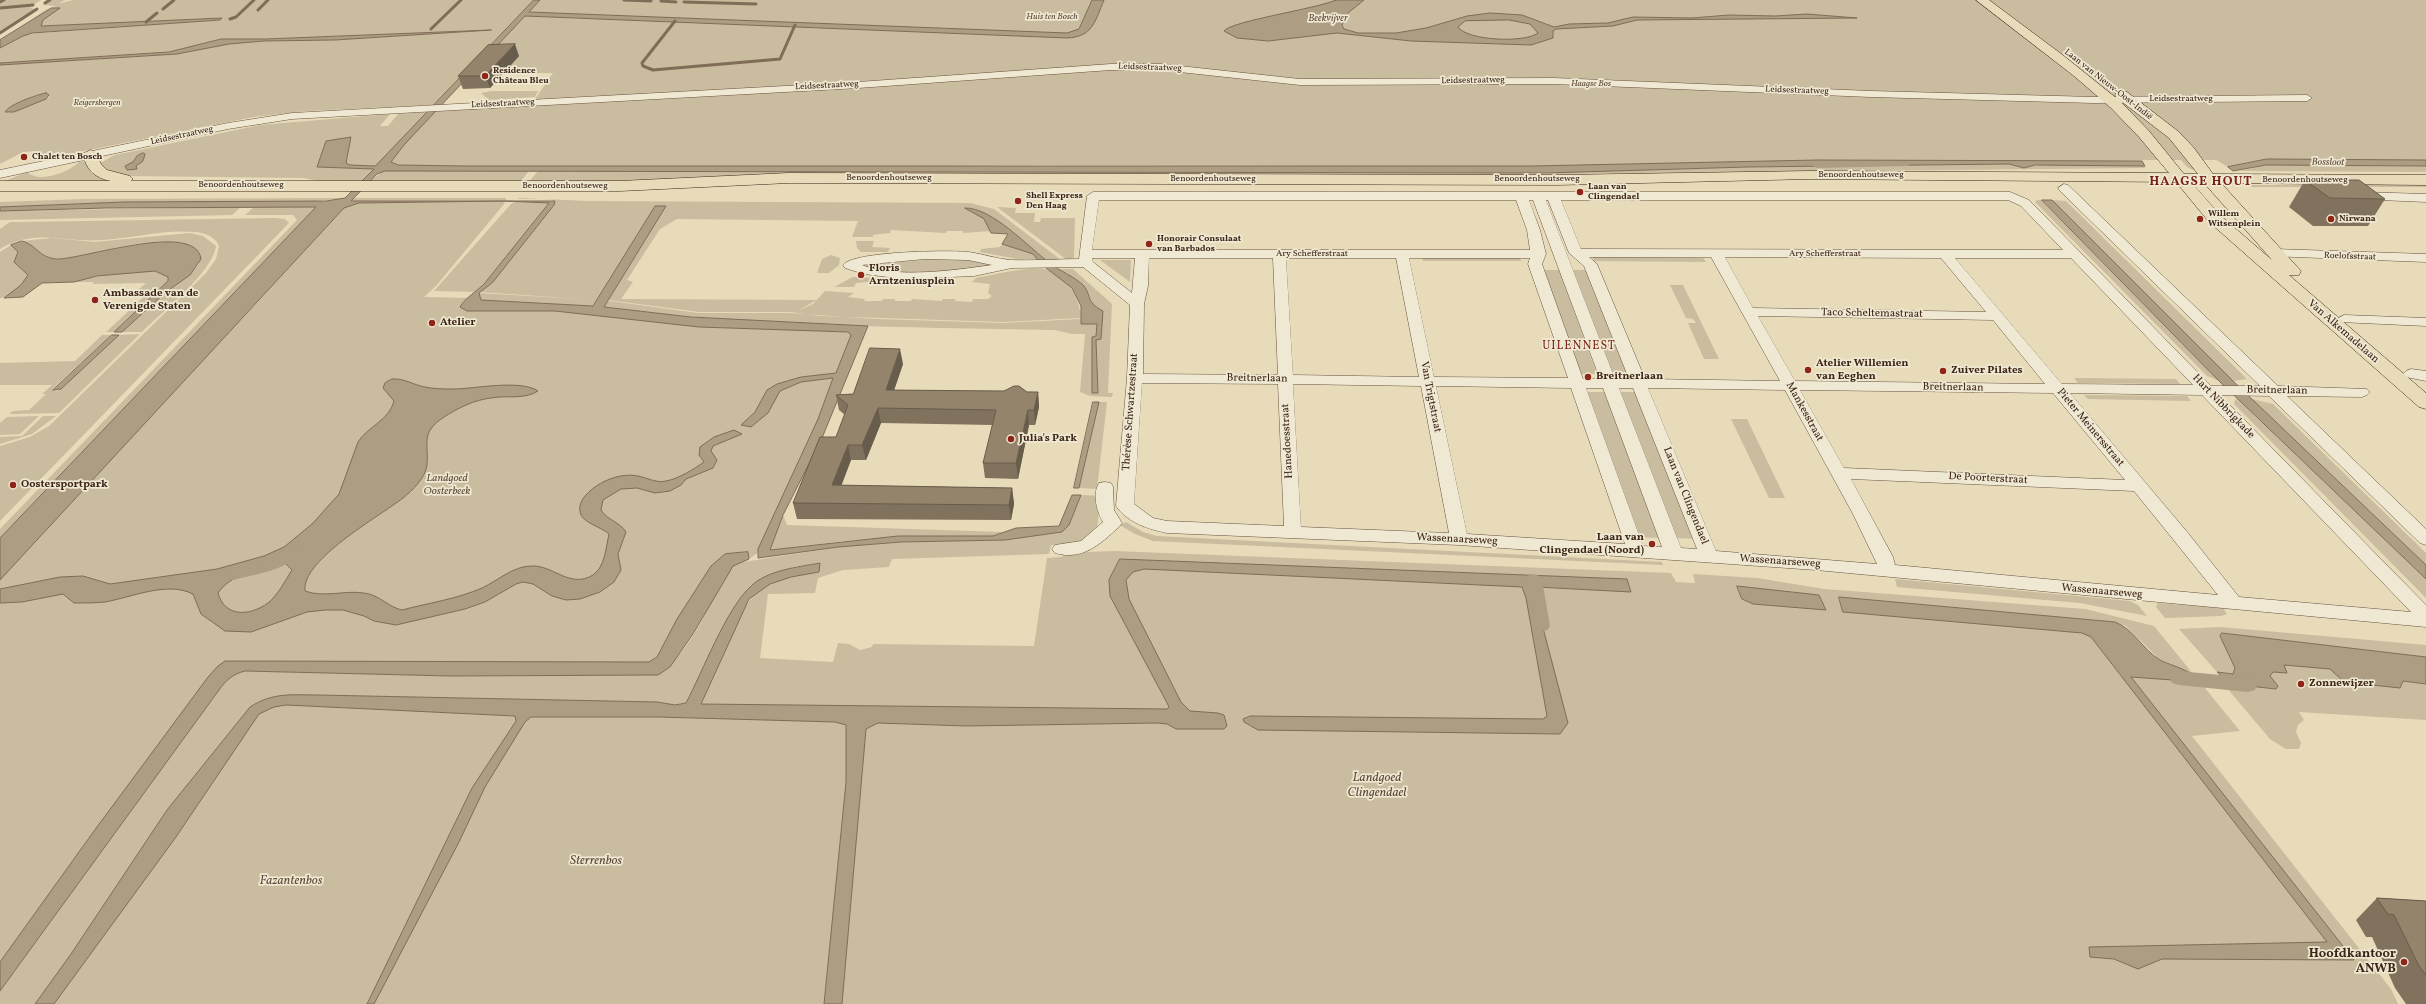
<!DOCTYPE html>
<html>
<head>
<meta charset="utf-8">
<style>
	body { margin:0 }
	canvas { display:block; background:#e7dbb9 }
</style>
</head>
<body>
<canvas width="2426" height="1004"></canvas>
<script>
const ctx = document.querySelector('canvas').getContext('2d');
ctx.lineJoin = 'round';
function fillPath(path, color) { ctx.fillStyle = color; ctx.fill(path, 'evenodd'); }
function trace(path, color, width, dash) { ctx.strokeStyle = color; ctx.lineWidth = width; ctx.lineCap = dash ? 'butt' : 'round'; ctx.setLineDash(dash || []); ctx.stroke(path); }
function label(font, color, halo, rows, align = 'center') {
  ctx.font = font + ' Vollkorn,serif'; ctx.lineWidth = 3.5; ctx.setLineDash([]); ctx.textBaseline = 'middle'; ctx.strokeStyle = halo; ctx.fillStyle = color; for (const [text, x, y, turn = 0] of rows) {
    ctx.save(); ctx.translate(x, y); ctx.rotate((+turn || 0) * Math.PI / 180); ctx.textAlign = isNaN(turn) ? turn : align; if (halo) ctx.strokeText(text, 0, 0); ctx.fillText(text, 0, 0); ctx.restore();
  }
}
fillPath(new Path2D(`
	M5,0H41L35,4L0,8V3Z
	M47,0H49L45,3L51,0H65L58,4L73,0H2426V160L2256,161L2228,167L2216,160H2193L2195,171L2187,167L2181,160H2156L1592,167L1042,165L445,171H529L520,182H369L382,172L375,171L436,111L531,105L553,73H503L518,56H488L525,16L591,19L522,13L433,105L307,111L253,117L34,161L31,158L37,151L23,152L0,164V65L177,54L229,44L264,41L335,40L491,30L265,39H221L169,52L0,63V48L26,34L220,20L221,18L40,26L43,20L59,8H52L0,40L47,9L56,6L43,5ZM46,93L49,95V98L8,113L5,110L35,95Z
	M29,6L35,10L0,32V9Z
	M491,91H538L535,97L489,100L481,93Z
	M426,112L375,166L350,165L346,163L351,138L322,155L317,167L374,169L362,182H321L304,178L128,176L109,172L100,163L115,155L260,125L390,114L380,126H388L398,114Z
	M80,161L86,162L92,171L128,182L0,183L27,172C39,184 70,172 80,161Z
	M2009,164C2023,167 2037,165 2052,165C2083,165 2114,165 2145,166V168L1559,174L1534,173L1747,167Z
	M2266,165L2426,166V172L2240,171Z
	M538,171L1523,173L1524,175L872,173L668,181L529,182Z
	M2249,185H2426V187H2252Z
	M346,198L306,202H124L0,207V202L84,199Z
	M352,198H506V200L358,201H351Z
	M519,198L588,201L970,203L994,209L1061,260L1050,263L991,216L973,208L984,219L991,231L963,233V231H947L946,233L891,230L890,233L872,235L874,237H852L858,221L677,219L660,229L627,280L633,282L621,299L817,300L797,311L813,304L825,291L854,293L848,297L865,299L864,301H881L883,299H895V301H911L912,299L942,301L943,299H955V301L972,302L973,299H988L992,296L988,293L990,284L972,282L976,278C994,275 1032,265 1049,270C1068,275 1080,300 1081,318L1003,322L821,316L790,312H699L608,300L665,206H655L597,300L479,292L493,282L554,205L553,199H518Z
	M2037,200H2042L2219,381L2207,376L2035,202Z
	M2052,200L2066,201L2247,379L2233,381Z
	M503,201L505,202L504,204L436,286L424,297L472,298L468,305L535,306L645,316L859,330L761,551L744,562L838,547L901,542L1005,540L1062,532L1069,525L1081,495L1101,496L1096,536L1076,544L1051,545L1049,554L892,559L889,567L843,570L818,578L815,593L768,594L760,658L833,662L838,643L849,644L860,650L872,647L873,644L1034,646L1047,558L1062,557L1064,553L1114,551L1671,573L1676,582L1695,583L1693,574L1757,578L1824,589L2085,609L2154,626L2194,675L2159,659L2126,626L2115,622L1839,597L1843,611L2082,633L2091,637L2120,675L2200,682L2240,731L2192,736L2391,989L2398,1004H0V991L219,690C226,680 233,674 245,671L450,676L658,675C679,660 699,630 709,606L661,668L245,666L220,678L0,968V570L221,327L243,318L344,208L359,203ZM820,563L819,572C798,576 775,578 758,591C741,604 712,680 702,703H686L736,604L751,585L793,567ZM1737,586L1819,595L1826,609L1753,604L1742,599ZM318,695L657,702H659L299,696ZM243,716L80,942L79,943L167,810Z
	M515,202L549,203L477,292L434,291L511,204Z
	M317,206L0,538V529L297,220L293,215H245L254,207Z
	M241,207L232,215L0,220V211Z
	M997,207L1016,208L1015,213H1035L1034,222H1040L1041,218H1075L1074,258L1067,260Z
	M275,218L285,219L289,223L0,521V446L30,437L49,426L206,273L216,259L219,246C216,237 205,233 196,232C165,229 133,238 102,240C65,243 35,228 0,249V229L10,222H20Z
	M190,233L203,236L216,246C213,272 161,313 142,332H122L166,292L190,275L199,264L178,243C156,241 132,244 111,249C93,254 72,261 53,258C39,256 35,245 22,241L52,238L94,242Z
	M856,241H874L872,247L890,248L888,252H861L857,248Z
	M1002,244L1033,254L1040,260L1017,259L980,252L981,249L1000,247Z
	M11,245L18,252L14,262L28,275C24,283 10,298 0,298V252Z
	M831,255L840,258L839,265L829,273H817L822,259Z
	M1422,256H1519L1521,261H1423Z
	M1592,257L1703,258L1706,262L1594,261Z
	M893,258H965L997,264C968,276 891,275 861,266L864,263Z
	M1100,260H1131L1130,282Z
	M1059,269H1073L1112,304L1108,393H1113L1112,397L1090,396L1080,392L1085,334H1072L1055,330C905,327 753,327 604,307L607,301H610L698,313H789L877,319L1003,323L1081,319V324H1097L1096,336L1092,337L1098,393L1096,339H1101L1093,306L1082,284Z
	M1542,270H1559L1597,374H1578Z
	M1571,270H1589L1631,372H1612Z
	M144,271H155L168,277V281L114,332H106L149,292L137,291L146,283L92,284L94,282H74L92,277Z
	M853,277L878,278L877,281L856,283L854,287H834Z
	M1670,285H1683L1719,359H1704L1688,323H1696L1693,319L1686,318Z
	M479,293L597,300L594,306L481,300Z
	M140,334L59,413L9,414L13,411L29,410L46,394H42L52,385H0V363L75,361L102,335H112L52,389L57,391L119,335Z
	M2074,378L2176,379L2180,384L2078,383Z
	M1585,392H1605L1659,538L1637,537Z
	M1620,392H1640L1700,539L1676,538Z
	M2084,395L2187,396L2191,401L2088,399Z
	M2237,399L2426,579V598L2234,404L2235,400Z
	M2252,399L2273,404L2426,553V565Z
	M1099,402H1107L1097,489L1079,488Z
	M39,416L20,434L0,435V423L7,417Z
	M43,416H56L32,434L0,444V437L22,436Z
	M1731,419H1747L1785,498H1769Z
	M783,515L787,525L1003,532L993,536L846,541L769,550Z
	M1126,522L1143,532L1157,536L1662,562L1663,565L1153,541L1135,534L1120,525Z
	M1895,579L2130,601L2138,605L2147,616L2080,603L1897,587Z
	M2158,603L2223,608L2227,614L2221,616L2165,618L2156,607Z
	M2220,627L2426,645V657L2222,633L2220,636L2235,668L2233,674L2217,672L2179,629Z
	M2284,665L2330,669L2345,682L2403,681L2426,684V720L2299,712L2304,720L2298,725L2296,732L2301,743L2299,749H2286L2270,739L2226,687L2230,684L2276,689L2278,686L2270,676L2273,672L2287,673Z`), '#cabc9e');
const water = new Path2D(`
	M534,0H540L529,12L1067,33L1079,29L1092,0H1104C1095,21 1093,37 1067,38L525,16L404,145L391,162L398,165L466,166H1531L1817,160L2142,161L2145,166L2035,165L2024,168L2009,164L1747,167L1546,173L385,171L377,174L351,201H555L554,205L493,282L479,293L481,300L593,306L655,206H666L604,307L691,317L868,326L822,438L783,515L770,550L898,536H993L1016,528L1059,526L1072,495H1081L1069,525L1062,532L1005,540L901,542L838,547L758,558V549L818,419L833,378L801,382L780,391L768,413L751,427L741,425L755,412L767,390L777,384L801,377L836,373L851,335L848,332L699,327L555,311H467L460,307C466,297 476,292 484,284L549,203L503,201L359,203L344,208L0,580V538L316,207L106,208L0,211V207L124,202L326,201L345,198L374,169L317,167L326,141L351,137L346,163L350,165L375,166Z
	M1336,0H1364L1348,13L1342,25L1344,29L1358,33H1396L1426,28L1467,16L1490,13L1522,15L1554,27L1569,24L1608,23L1633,17L1692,18L1729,15L1775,16L1807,14L1857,18L1637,20L1613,26L1556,29L1553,31V38L1531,45L1411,41L1337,33L1268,41L1237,38L1224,31C1231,21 1316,9 1336,0ZM1509,20L1530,24L1538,33C1525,43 1468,41 1458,27L1465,21Z
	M52,8H60L43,20L41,26L222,18L220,20L32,33L23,36L0,48V40Z
	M491,30L335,40L264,41L229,44L177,54L0,65V63L169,52L221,39H265Z
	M46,93L49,95L46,99L14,112H5C8,105 38,94 46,93Z
	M143,153L145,154L143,161L136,166L137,169L127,170L125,166L133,162L137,156Z
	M2267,159L2426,160V166L2266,165L2233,171L2228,167Z
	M2042,200H2052L2233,381L2426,565V579L2219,381Z
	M965,208C992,207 1029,248 1051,264C1060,271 1073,276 1082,284C1093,295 1084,301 1103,311L1101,339L1096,340L1098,393H1092V337L1096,336L1097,324H1081V306L1072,288L1041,264L1033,254L1002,244L1008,234L991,233L984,219Z
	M22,241C37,245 38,257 56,259C81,260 196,220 201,259L190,275L166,292L122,332H114L168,281V277L155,271L97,276L74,282L42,283L23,297L4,298L21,285L28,275L14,262L18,252L11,245Z
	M112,335H119L61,389L53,390Z
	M392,379C405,378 413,385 425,387C434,389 444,389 453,389C474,389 520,379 538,391C524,400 507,395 491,398C474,400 458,408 444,417C420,433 429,442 427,465C426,477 412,491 403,498C380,516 301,560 305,591C324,598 345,590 364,593C380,595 388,607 402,610C428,603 457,599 482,588C499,580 513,566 532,566C553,565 570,589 593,575C605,567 606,547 609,534C601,527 586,524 581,515C578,507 581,500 586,495C598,481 623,471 642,477C650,479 657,483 666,481C678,479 694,469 704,462L699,455L700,447L714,437L734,430L742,434L713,446L711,451L717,460L713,468L686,479L681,485L670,491L655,493L637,488L621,489L603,500L601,510C607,520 620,522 626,532L618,554L621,570L614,582L600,592L580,599L566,600L552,596L533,584L523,582L516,584L485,602L465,609L396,625L374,621L364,616L343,610H325L307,612L251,632L225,631L201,614L193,594C167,581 133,597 105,602C95,603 84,603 74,603L63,594L22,602L0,603V589L60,577L83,576L110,584L217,569L264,556L284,547L300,534L313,523L339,494L358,442C368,426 389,421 394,401L383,388L385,383ZM283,561L292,570C285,581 278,595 268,603C250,616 225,618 218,593C228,577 264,562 283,561Z
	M1093,402H1099L1079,488H1074Z
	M748,552L749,559L733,566L693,634L670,667L658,675L450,676L245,671C233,674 226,680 219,690L0,991V962L94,831L208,677L218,666L225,661L649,662L657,657L677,619L711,566L725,554Z
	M1120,559L1627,579L1631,592L1536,587L1533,590L1568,723L1560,734L1258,730L1244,722L1243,719L1250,716L1543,719L1547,716L1526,598L1522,587L1144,569L1133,572L1126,580L1129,599L1181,702L1190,711L1218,713L1224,715L1227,726L1224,729H1176L1167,724L1157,723L966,726L878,723L866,729L842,1004H824L846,782V725L835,722L659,717H531L525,722L485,787L459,842L374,1004H367L472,788L516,721L515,716L286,705L274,707L259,714L176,837L54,1004H35L71,954L167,810L250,707C273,692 292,695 318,695L657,702L675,705L686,703C703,671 726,609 751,586C768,570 798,567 820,563L819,572L791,577L770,584L749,599L701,704L1167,709L1169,707L1166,701L1110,596L1109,580Z
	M1737,586L1819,595L1826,610L1753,604L1742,599Z
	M1839,597L2115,622C2134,629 2142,649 2160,660C2174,667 2190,669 2200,682L2131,677L2354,960L2162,959L2138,969L2114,959L2090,957L2089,947L2327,942L2091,637L2082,633L1843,612Z
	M2222,633L2426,657V684L2403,681L2400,688L2344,682L2330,669L2284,665L2287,673L2273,672L2270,676L2278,686L2276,689L2230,684L2217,672L2233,674L2235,668L2220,636Z`);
fillPath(water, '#ad9d82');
trace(water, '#806d58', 1);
trace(new Path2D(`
	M624,0L651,1
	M661,1L676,2
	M0,2L4,0
	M684,2L756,4
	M45,3L50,0
	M0,8L33,5
	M163,9L174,0
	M258,10L268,0
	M230,19L236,17L254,0
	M675,21L642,63L643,66L653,70L780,59L795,25
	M146,22L157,13
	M431,29L461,0
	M0,33L37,9`), '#806d58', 3);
fillPath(new Path2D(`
	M1904,161L1910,164L1908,166L1817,168L1811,165L1817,162Z
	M296,543L302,545L304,549C291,570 255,574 233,580L227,578L224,574L227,570L269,559Z
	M1533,574L1539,576L1542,580L1550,626L1547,630L1541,632L1535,630L1532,626L1524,580L1527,576Z
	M2179,671L2241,677L2248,675L2255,677L2257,685L2255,690L2248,692L2179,685L2172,683L2170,678L2172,673Z`), '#ad9d82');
const minor = new Path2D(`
	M1111,64H1161L1300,79L1554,78L1871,91L2094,97L2307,95L2312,98L2307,101L2094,103L1871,97L1554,84L1300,85L1161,70H1111L858,88L292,119L228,129L0,178V170L228,123L292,113L858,82Z
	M2064,184L2068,185L2278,386L2367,389L2370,392L2367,395L2362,397L2287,396L2426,529V545L2420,543L2269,396L2220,395L2426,605V627L1816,570L1459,545L1167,533C1148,529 1128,523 1116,506L1127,378L1130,305L1083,267L1012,268L974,276L904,279L864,274L845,268L843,265C853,251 950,250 969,252C983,254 997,259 1011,260C1034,261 1057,259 1079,259L1087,196L1093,192H2010L2029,200L2211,386H2260L2060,191L2058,188ZM1099,200H1516L1527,230L1530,250H1092ZM1529,200H1533L1600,379H1583L1542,264L1546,254L1540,230ZM1546,200H1548L1569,253L1584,266L1629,379H1615ZM1561,200H2008L2021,206L2063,250L1581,249ZM1589,257H1711L1780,381L1645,379L1597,264ZM1725,257L1941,258L1986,312L1753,308ZM1092,258H1135L1132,293L1093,262ZM1149,258H1273L1278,375L1143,374L1144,304L1148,286ZM1286,258H1396L1419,377L1293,375ZM1409,258H1530L1528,264L1568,378L1434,377ZM1955,258H2071L2193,385L2062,384ZM925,259L968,260L992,265C955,270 897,279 862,265ZM1758,316L1993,320L2045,384L1795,381ZM1142,383L1278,384L1284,526L1167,521L1153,518L1134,504ZM1293,384L1421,386L1449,533L1301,527ZM1436,386L1571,388L1625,544L1467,534ZM1586,388H1603L1662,547L1643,546ZM1619,388H1633L1697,549L1681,548ZM1648,388L1785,390L1853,514L1877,564L1716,551ZM1800,390L2053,393L2125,480L1844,468ZM2070,393L2202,395L2411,612L2239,597L2188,533ZM1851,479L2134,491L2218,595L1895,565L1893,557Z
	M2360,192L2426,194V202L2356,199L2354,196Z
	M2274,249L2426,254V262L2269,256L2267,253L2269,250Z
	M2344,315L2426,318V326L2339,322L2337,319Z
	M2411,369L2426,371V381L2406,377L2403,374L2406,371Z
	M1105,482L1111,483L1113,487L1114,510L1122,523L1119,527C1100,544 1083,561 1055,553L1052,549L1055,545L1081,541L1103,522C1097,512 1092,494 1099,483Z`);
const major = new Path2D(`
	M1976,0H1989L2064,56L2121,102L2149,131L2184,174H2198L2169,138L2117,98L2115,95L2117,92H2127L2179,132L2194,148L2213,174L2426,175V185L2221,183L2301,271L2299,275H2289L2426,393V409L2419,407L2209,222L2176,182L1810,179L1557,185L789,183L620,191H0V181H111C95,178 86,170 83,154L90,150L95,151L101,164L107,170L130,176L133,179L131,181H620L789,173L1557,175L1810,171L2169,173L2139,137L2111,108L2074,76ZM2192,183H2204L2272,260L2221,216Z`);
trace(minor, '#685240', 1);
trace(major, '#3d2518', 1);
fillPath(minor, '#efe8d2');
fillPath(major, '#e7dbb9');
fillPath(new Path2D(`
	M519,56L490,88L463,89L458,76Z
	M2305,180L2385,199L2368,226H2313L2289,207Z
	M903,364L894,390L1038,392L1039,407L1035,425H1029L1018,479L985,478L983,463L993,425L881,423L866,460H851L841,485L1012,488L1014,504L1011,520L797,519L793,503L836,437L845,415L839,410L836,395L853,394Z
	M2377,898L2426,901V1004H2406L2395,988L2372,937H2366L2356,920Z`), '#80725d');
fillPath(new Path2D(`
	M515,44L519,56L490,88L485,76Z
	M900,349L903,364L889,405L886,390Z
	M1038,392L1039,407L1035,425L1034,410Z
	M878,408L881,423L866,460L862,445Z
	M1028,410L1029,425L1018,479L1016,463Z
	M848,445L851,460L836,500L832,485Z
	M1012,488L1014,504L1011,520L1009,505Z`), '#685c4c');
const building = new Path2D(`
	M515,44L485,76H458L488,45Z
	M2305,180H2359L2385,199L2330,198Z
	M870,348L900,349L886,390L1004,391L1014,386H1019L1027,392H1038L1034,410H1028L1016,463H983L996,410L878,408L862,445H848L832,485L1012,488L1009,505L793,503L820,437H836L848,405L836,395L853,394Z
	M2377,898L2426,901V975L2419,966L2394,915L2388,914Z`);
fillPath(building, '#95846c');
trace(building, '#685c4c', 1);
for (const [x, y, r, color] of [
	[485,76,4,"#8f2418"],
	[24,157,4,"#8f2418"],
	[1580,192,4,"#8f2418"],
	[1018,201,4,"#8f2418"],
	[2200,219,4,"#8f2418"],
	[2331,219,4,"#8f2418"],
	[1149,244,4,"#8f2418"],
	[861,275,4,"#8f2418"],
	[95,300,4,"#8f2418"],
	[432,323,4,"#8f2418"],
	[1808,370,4,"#8f2418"],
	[1943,371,4,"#8f2418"],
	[1588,377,4,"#8f2418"],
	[1011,439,4,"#8f2418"],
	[13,485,4,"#8f2418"],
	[1652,544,4,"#8f2418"],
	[2301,684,4,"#8f2418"],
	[2404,962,4,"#8f2418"]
]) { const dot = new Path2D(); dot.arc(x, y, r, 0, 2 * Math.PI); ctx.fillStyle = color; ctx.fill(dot); trace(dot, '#efe8d2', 1.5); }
label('italic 9px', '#604b3a', '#efe8d2', [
	["Huis ten Bosch",1052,17],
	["Haagse Bos",1591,84],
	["Reigersbergen",97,103]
]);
label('9px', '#3d2518', '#efe8d2', [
	["Leidsestraatweg",1150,68,2],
	["Leidsestraatweg",1473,81,-1],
	["Laan van Nieuw-Oost-Indië",2108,85,38],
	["Leidsestraatweg",827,86,-3],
	["Leidsestraatweg",1797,91,2],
	["Leidsestraatweg",2181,99],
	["Leidsestraatweg",503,104,-3],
	["Leidsestraatweg",182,136,-12],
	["Benoordenhoutseweg",1861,175],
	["Benoordenhoutseweg",889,178],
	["Benoordenhoutseweg",1213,179],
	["Benoordenhoutseweg",1537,179],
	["Benoordenhoutseweg",2305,180],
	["Benoordenhoutseweg",241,185],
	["Benoordenhoutseweg",565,186],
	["Ary Schefferstraat",1312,254],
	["Ary Schefferstraat",1825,254],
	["Roelofsstraat",2350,257,2]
]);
label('bold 9px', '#3d2518', '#efe8d2', [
	["Residence",493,71],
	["Château Bleu",493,81],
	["Chalet ten Bosch",32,157],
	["Laan van",1588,187],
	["Clingendael",1588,197],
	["Shell Express",1026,196],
	["Den Haag",1026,206],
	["Willem",2208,214],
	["Witsenplein",2208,224],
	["Nirwana",2339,219],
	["Honorair Consulaat",1157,239],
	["van Barbados",1157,249]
], 'left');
label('italic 10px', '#5f4938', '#efe8d2', [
	["Beekvijver",1328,19],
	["Bossloot",2328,163,1]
]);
label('bold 11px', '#3d2518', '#efe8d2', [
	["Floris",869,269],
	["Arntzeniusplein",869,282],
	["Ambassade van de",103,294],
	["Verenigde Staten",103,307],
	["Atelier",440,323],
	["Atelier Willemien",1816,364],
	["van Eeghen",1816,377],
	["Zuiver Pilates",1951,371],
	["Breitnerlaan",1596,377],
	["Julia's Park",1019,439],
	["Oostersportpark",21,485],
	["Laan van",1644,538,"right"],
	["Clingendael (Noord)",1644,551,"right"],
	["Zonnewijzer",2309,684]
], 'left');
label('11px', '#3d2518', '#efe8d2', [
	["Taco Scheltemastraat",1872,314,1],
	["Van Alkemadelaan",2343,332,41],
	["Breitnerlaan",1257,379,1],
	["Breitnerlaan",1953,388,1],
	["Breitnerlaan",2277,391,1],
	["Van Trigtstraat",1430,397,79],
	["Hart Nibbrigkade",2223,407,46],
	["Thérèse Schwartzestraat",1131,412,-86],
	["Mankesstraat",1804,412,61],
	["Pieter Meinersstraat",2090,428,50],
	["Hanedoesstraat",1288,441,-93],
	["De Poorterstraat",1988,479,3],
	["Laan van Clingendael",1685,496,68],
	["Wassenaarseweg",1457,540,3],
	["Wassenaarseweg",1780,562,4],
	["Wassenaarseweg",2102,592,5]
]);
label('italic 11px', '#604b3a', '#efe8d2', [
	["Landgoed",447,479],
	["Oosterbeek",447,492]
]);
ctx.letterSpacing = '1px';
label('12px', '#7a1f14', '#efe8d2', [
	["UILENNEST",1579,347]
]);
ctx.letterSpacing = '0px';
ctx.letterSpacing = '1px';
label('bold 13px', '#7a1f14', '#efe8d2', [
	["HAAGSE HOUT",2201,183]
]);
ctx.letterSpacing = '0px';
label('italic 13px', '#604b3a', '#efe8d2', [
	["Landgoed",1377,779],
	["Clingendael",1377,794],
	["Sterrenbos",596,862],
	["Fazantenbos",291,882]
]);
label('bold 13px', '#3d2518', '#efe8d2', [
	["Hoofdkantoor",2396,955],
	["ANWB",2396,970]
], 'right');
</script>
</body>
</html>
